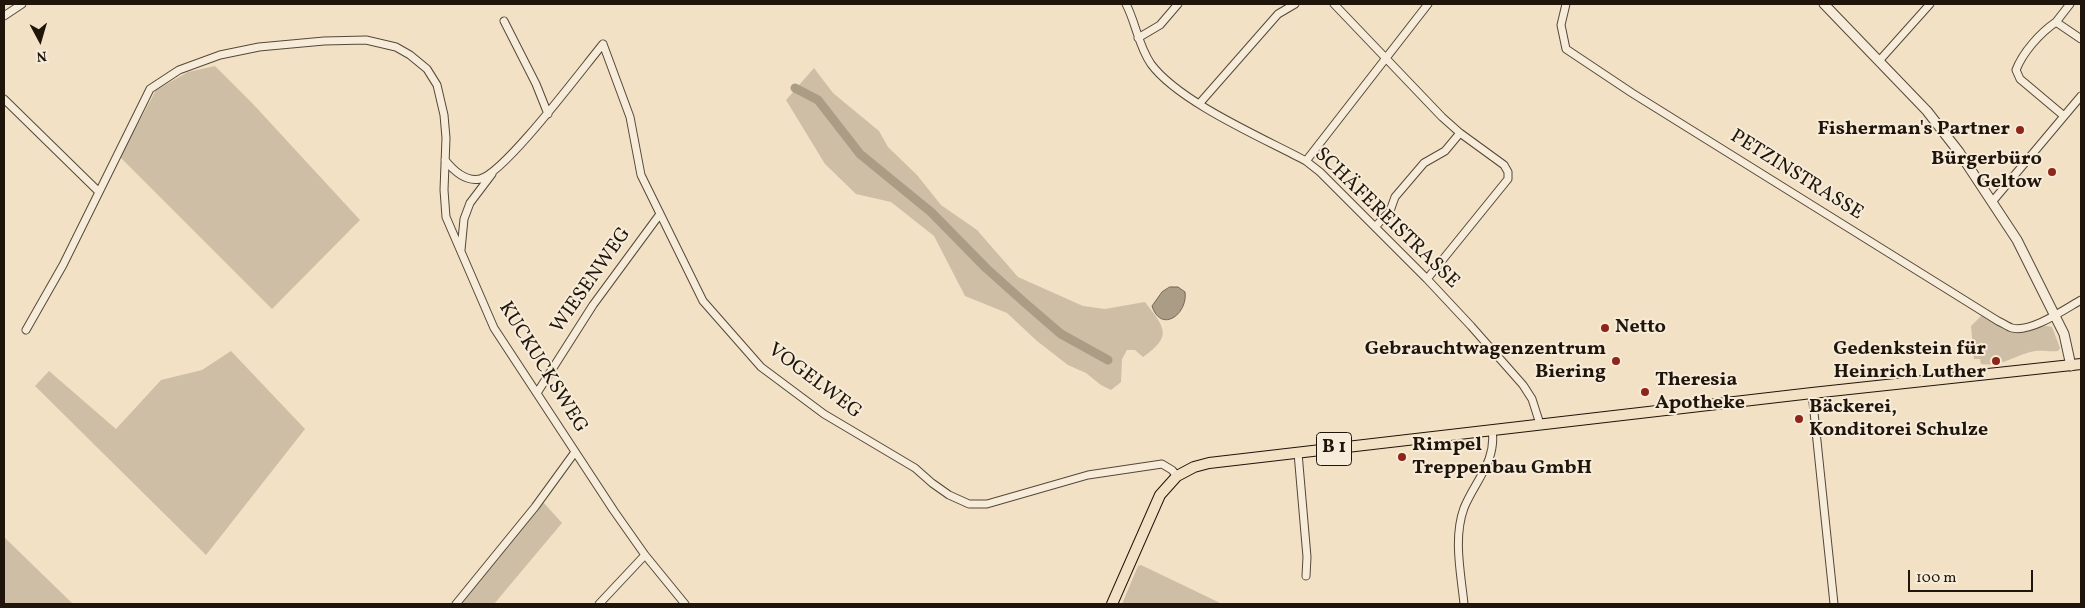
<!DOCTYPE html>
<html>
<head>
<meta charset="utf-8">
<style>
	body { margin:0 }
	#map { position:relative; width:2085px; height:608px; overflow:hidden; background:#f2e1c4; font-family:Vollkorn,serif }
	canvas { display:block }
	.frame { position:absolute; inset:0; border:5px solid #20150b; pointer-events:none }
	.north { position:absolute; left:15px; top:15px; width:50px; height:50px; -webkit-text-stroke:4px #f7ecd9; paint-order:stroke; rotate:174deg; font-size:14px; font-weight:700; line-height:20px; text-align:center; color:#20150b }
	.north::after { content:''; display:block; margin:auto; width:18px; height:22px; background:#20150b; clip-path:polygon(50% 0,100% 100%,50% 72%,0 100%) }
	.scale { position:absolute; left:1908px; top:570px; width:125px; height:22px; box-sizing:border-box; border:2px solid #20150b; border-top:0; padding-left:6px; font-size:15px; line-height:18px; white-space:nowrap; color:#20150b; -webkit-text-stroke:4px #f7ecd9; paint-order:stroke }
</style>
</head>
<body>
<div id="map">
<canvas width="2085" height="608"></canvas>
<div class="frame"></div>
<div class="north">N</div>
<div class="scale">100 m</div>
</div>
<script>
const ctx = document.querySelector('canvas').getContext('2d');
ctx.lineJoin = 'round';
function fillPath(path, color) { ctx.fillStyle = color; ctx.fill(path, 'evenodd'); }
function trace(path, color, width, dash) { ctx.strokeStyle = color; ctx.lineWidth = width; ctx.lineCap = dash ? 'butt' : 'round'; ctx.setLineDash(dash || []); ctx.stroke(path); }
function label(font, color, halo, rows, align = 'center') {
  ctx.font = font + ' Vollkorn,serif'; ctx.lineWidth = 4; ctx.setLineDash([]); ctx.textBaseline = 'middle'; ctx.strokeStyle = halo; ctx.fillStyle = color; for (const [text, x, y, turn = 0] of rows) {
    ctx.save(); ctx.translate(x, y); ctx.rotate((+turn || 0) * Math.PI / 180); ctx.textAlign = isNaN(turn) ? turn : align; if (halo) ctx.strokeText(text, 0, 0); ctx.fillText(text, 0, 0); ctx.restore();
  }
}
fillPath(new Path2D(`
	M215,66L253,104L360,220L272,309L120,157L156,90L188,72Z
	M814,68L833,93L879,131L888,147L917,175L941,205L977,230L1018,277L1083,306L1105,309L1145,302C1165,328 1173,336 1143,357L1135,350H1127L1122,359L1121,382L1111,390L1101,385L1086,373L1068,365L1037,341L1007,313L965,296L934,236L891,202L856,194L825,164L786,100Z
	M1983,314C1993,319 2004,328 2014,332C2027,336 2039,322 2052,327L2060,348L2058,351C2050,352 2042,350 2035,351C2015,355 2002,367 1981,364L1980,359H1974L1971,326Z
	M231,351L305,429L206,555L35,386L49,371L116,429L161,380L202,370Z
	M543,502L562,523L494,604H460Z
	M4,537L73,604H4Z
	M1141,565L1216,601L1222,604H1122L1138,566Z`), '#cebea5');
const water = new Path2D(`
	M1170,287H1178L1185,292C1188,314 1161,334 1152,306L1162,292Z`);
fillPath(water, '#ab9c85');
trace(water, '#736654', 1);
trace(new Path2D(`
	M795,88L818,100L860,154L931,212L986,268L1025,303L1061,334L1108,360`), '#ab9c85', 9);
const minor = new Path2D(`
	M1126,4C1136,23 1138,45 1151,64C1179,102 1263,138 1306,161L1320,172L1427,279L1471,326L1523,385L1532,399L1540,424
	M1334,4L1442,117L1460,133L1504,165L1508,172V179L1427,279
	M1566,4L1561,25L1566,49L1632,93L1998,321C2003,323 2008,327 2012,328C2031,333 2065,309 2081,300
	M4,16L22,4
	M504,21L536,84L548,114
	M2056,22L2070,4
	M1138,38L1160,25L1178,4
	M603,44L630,117L641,175L703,301L761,367L824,414L915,468L932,483L949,495L969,504H987L1088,475L1162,464L1172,470L1177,476
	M1879,61L1930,4
	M4,99L98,191
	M1199,104L1278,14L1295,4
	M2064,116L2020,79L2016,70C2023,52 2040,33 2056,22L2081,39
	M445,160C453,170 466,182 480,179C505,173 583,68 603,44
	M1306,161L1428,4
	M1992,202L2081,96
	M1375,227L1390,211L1395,197L1424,163L1445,151L1460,133
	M461,250L464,219L470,203L492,174
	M26,330L63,265L150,89L179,70L220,55L259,47L324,41L366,40L396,47L410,55L427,69L437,85L444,115L446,138L444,190L446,217L494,328L614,511L645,555L685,604
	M537,393L593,305L660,214
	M1812,393L1834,604
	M1298,453L1307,557L1306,576
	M456,604L535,507L575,452
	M599,604L645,555
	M1464,604C1461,574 1453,538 1464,508C1475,481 1497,461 1492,430`);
const tertiary = new Path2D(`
	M1824,4L1927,111L1959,152L2017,240L2064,334L2071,366`);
const primary = new Path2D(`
	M1112,604L1160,495L1177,476L1194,467L1209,463L1812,393L2081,364`);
trace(minor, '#544839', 9);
trace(tertiary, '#544839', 11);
trace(primary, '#20150b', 12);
trace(minor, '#f7ecd9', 7);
trace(tertiary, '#f7ecd9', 9);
trace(primary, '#f2e1c4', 10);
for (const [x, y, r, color] of [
	[2020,130,5,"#8f2418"],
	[2052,172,5,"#8f2418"],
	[1605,328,5,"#8f2418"],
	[1616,361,5,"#8f2418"],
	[1996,361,5,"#8f2418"],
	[1645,392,5,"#8f2418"],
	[1799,419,5,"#8f2418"],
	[1402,457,5,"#8f2418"]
]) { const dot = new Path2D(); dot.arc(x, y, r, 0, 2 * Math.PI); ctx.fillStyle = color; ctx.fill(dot); trace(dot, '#f7ecd9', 2); }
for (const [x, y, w] of [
	[1334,449,35]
]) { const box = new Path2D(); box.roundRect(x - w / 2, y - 16.5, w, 33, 4); ctx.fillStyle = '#f7ecd9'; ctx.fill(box); trace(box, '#20150b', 1); }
label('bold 19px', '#20150b', null, [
	["B 1",1334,449]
]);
label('bold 20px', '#20150b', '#f7ecd9', [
	["Fisherman's Partner",2010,130],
	["Bürgerbüro",2042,160],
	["Geltow",2042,183],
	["Netto",1615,328,"left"],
	["Gebrauchtwagenzentrum",1606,350],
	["Biering",1606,373],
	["Gedenkstein für",1986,350],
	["Heinrich Luther",1986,373],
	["Theresia",1655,381,"left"],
	["Apotheke",1655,404,"left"],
	["Bäckerei,",1809,408,"left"],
	["Konditorei Schulze",1809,431,"left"],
	["Rimpel",1412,446,"left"],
	["Treppenbau GmbH",1412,469,"left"]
], 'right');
label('20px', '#20150b', '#f7ecd9', [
	["PETZINSTRASSE",1796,176,32],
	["SCHÄFEREISTRASSE",1386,219,44],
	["WIESENWEG",592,281,-55],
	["KUCKUCKSWEG",542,368,58],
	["VOGELWEG",814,382,37]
]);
</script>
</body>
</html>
